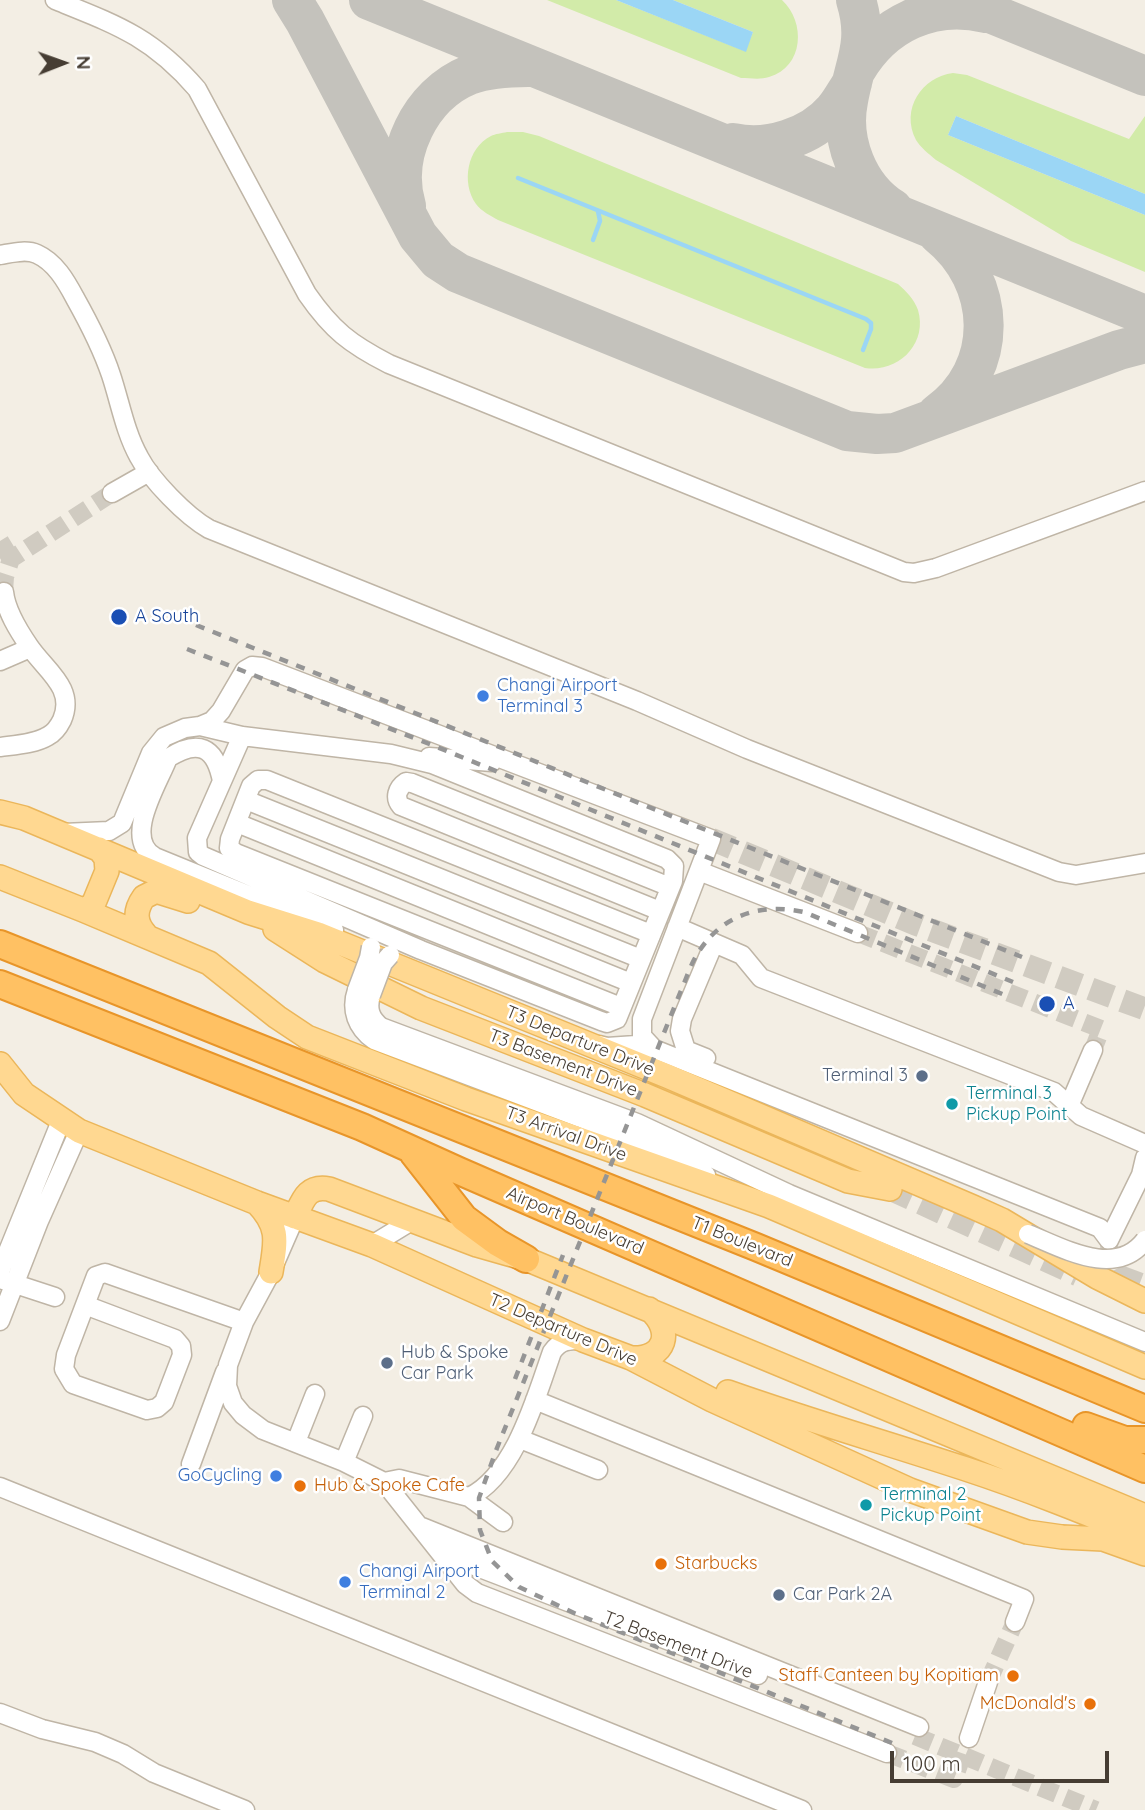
<!DOCTYPE html>
<html>
<head>
<meta charset="utf-8">
<style>
	body { margin:0 }
	#map { position:relative; width:1145px; height:1810px; overflow:hidden; background:#f3eee4; font-family:Quicksand,sans-serif }
	canvas { display:block }
	.north { position:absolute; left:28px; top:28px; width:70px; height:70px; -webkit-text-stroke:5px #fff; paint-order:stroke; rotate:89deg; font-size:19px; font-weight:700; line-height:28px; text-align:center; color:#463d33 }
	.north::after { content:''; display:block; margin:auto; width:24px; height:32px; background:#463d33; clip-path:polygon(50% 0,100% 100%,50% 72%,0 100%) }
	.scale { position:absolute; left:890px; top:1751px; width:219px; height:32px; box-sizing:border-box; border:4px solid #463d33; border-top:0; padding-left:9px; font-size:21px; line-height:24px; white-space:nowrap; color:#463d33; -webkit-text-stroke:5px #fff; paint-order:stroke }
</style>
</head>
<body>
<div id="map">
<canvas width="1145" height="1810"></canvas>
<div class="north">N</div>
<div class="scale">100 m</div>
</div>
<script>
const ctx = document.querySelector('canvas').getContext('2d');
ctx.lineJoin = 'round';
function fillPath(path, color) { ctx.fillStyle = color; ctx.fill(path, 'evenodd'); }
function trace(path, color, width, dash) { ctx.strokeStyle = color; ctx.lineWidth = width; ctx.lineCap = dash ? 'butt' : 'round'; ctx.setLineDash(dash || []); ctx.stroke(path); }
function label(font, color, halo, rows, align = 'center') {
  ctx.font = font + ' Quicksand,sans-serif'; ctx.lineWidth = 5; ctx.setLineDash([]); ctx.textBaseline = 'middle'; ctx.strokeStyle = halo; ctx.fillStyle = color; for (const [text, x, y, turn = 0] of rows) {
    ctx.save(); ctx.translate(x, y); ctx.rotate((+turn || 0) * Math.PI / 180); ctx.textAlign = isNaN(turn) ? turn : align; if (halo) ctx.strokeText(text, 0, 0); ctx.fillText(text, 0, 0); ctx.restore();
  }
}
fillPath(new Path2D(`
	M547,0H616L745,51L753,32L673,0H782C806,22 804,67 769,77C760,80 750,78 741,78Z
	M953,73L967,75L1129,139L1145,116V194L956,116L948,135L1145,215V272L1071,241L936,160C929,154 920,147 916,140C900,109 922,77 953,73Z
	M507,132H523L539,136L898,284C906,291 914,299 918,310C928,344 898,373 865,368L498,220C491,216 481,211 476,204C461,183 467,148 491,136C495,134 502,133 507,132Z`), '#d2eba9');
fillPath(new Path2D(`
	M616,0H673L753,32L746,52Z
	M956,116L1145,194V215L948,135Z`), '#9bd6f5');
trace(new Path2D(`
	M518,178L866,319L871,323V329L863,350
	M593,240L600,221L598,211`), '#9bd6f5', 4.5);
trace(new Path2D(`
	M292,0L305,21L418,236L438,260L458,273L847,431L877,434L895,433L1119,350L1145,343
	M369,0L1145,315
	M856,0C869,42 855,61 848,101C840,141 858,187 893,209
	M958,0L1145,76
	M856,70C883,24 932,0 986,13
	M733,143C767,151 811,137 834,110C841,102 846,92 852,83
	M406,206C391,155 420,95 469,75C488,68 507,67 528,67
	M937,414C1001,369 997,281 938,234`), '#c4c2bc', 40);
trace(new Path2D(`
	M0,541L11,559
	M4,592L5,577L11,559L112,493
	M858,933L1101,1029L1093,1050
	M1109,1244L1110,1260L1118,1276
	M988,1682L1015,1622
	M915,1736L1096,1810
	M887,1753L954,1779L966,1745`), '#d0cbc1', 18, [18, 9]);
trace(new Path2D(`
	M711,839L915,924L1145,1009
	M890,1189L1078,1275
	M1118,1276L1145,1286`), '#d0cbc1', 23, [23, 11]);
const minor = new Path2D(`
	M55,0C117,25 152,37 197,89L307,294C332,330 350,344 389,364L904,572L914,573L936,568L1145,491
	M0,255C12,253 26,249 37,254C55,262 66,281 75,298C89,323 102,348 111,375C120,402 125,432 139,457C151,480 186,516 209,529L637,701L747,749L1059,872L1076,875L1145,863
	M112,493L149,472
	M0,661L30,648
	M200,726L212,721L221,711L245,670L252,666L262,667L711,839L642,1019V1036L654,1049L1100,1228L1109,1240L1141,1175L1145,1158
	M0,747C15,745 35,744 48,736C54,733 59,726 62,720C76,688 45,670 29,646C18,630 6,611 4,592
	M429,757L492,762
	M222,781C215,746 198,739 168,758C158,784 122,839 155,857L334,930
	M246,800L641,959
	M237,823L631,983
	M63,833L109,831L122,823L151,753L164,737L185,728L200,726L242,736L391,754L432,764L667,859L674,866L673,881L617,1019L607,1023L601,1021L421,950L203,856L198,852L197,838L242,736
	M699,871L858,933
	M660,911L401,806C394,798 397,788 406,782L412,783L670,887
	M677,927L742,955L761,978L1054,1092L1081,1116L1145,1144
	M357,990C350,1010 357,1028 374,1040L581,1118L657,1150L706,1175
	M371,995C367,1009 370,1018 381,1027L637,1123L789,1194L1145,1342
	M621,1007L236,853L229,848L230,839L251,786L258,780H267L651,934
	M599,1045L607,1047L636,1045L654,1049
	M706,1058L686,1050L680,1031L682,1019L714,943
	M1069,1106L1093,1050
	M295,1217L271,1272L244,1322L228,1365L227,1386L233,1403L243,1415L263,1430L344,1462L384,1482L465,1584L477,1593L887,1753
	M372,1245L413,1220
	M0,1271L61,1121
	M3,1280L55,1297
	M85,1305L175,1339L181,1346L182,1355L164,1402L157,1408L147,1410L73,1384L64,1369L66,1355L96,1276L105,1273L244,1322
	M0,1321L39,1221L79,1131
	M535,1400L1024,1599L1015,1622
	M520,1439L598,1470
	M296,1442L315,1394
	M344,1462L363,1416
	M191,1464L225,1372
	M384,1482L399,1479L469,1497C515,1475 536,1397 552,1352C560,1340 569,1340 583,1340
	M0,1487L802,1810
	M469,1497L503,1522
	M422,1527L919,1727
	M441,1553L758,1675
	M0,1713L42,1729L95,1742L123,1754L154,1773L245,1810
	M969,1738L988,1682`);
const major = new Path2D(`
	M0,812L24,818L248,912L318,934L667,1076L973,1207L1002,1220L1097,1277L1145,1301
	M0,877L83,910L209,963L277,1017L307,1037L466,1099L769,1206L1145,1367
	M83,910L93,905L107,871L106,858L99,849
	M275,929L325,961L421,1008L645,1095L848,1181L890,1189
	M146,935C135,923 134,911 144,897L156,891L188,901
	M0,1064L24,1094L79,1131L257,1203L372,1245L583,1340L631,1358L712,1400L910,1490L1027,1532L1062,1537L1103,1539L1145,1554
	M257,1203C280,1227 276,1241 271,1272
	M295,1217C303,1200 307,1185 329,1189L477,1245L526,1259L1145,1516
	M631,1358C666,1360 674,1330 649,1309
	M728,1392C807,1420 887,1443 966,1469C1027,1489 1086,1513 1145,1537`);
const highway = new Path2D(`
	M0,944L756,1247L1145,1409
	M0,984L362,1127L459,1171L1145,1469
	M413,1153L464,1218L498,1243L526,1259
	M1086,1426L1125,1440H1145`);
trace(minor, '#bfb5a6', 21);
trace(major, '#ebb65a', 26);
trace(highway, '#e89529', 30);
trace(minor, '#fff', 18);
trace(major, '#ffd891', 23);
trace(highway, '#ffc163', 26);
trace(new Path2D(`
	M196,625L1022,957
	M187,649L437,747L1013,982
	M515,1379L563,1255
	M892,1743L574,1613L519,1587L492,1561L480,1530L479,1498L497,1448L680,993C686,980 690,965 698,953C722,914 762,903 804,912L1007,996`), '#959595', 4.5, [9, 9]);
const minorBridge = new Path2D(`
	M357,990L369,958L371,947
	M371,995L383,963L390,955
	M1028,1234C1063,1248 1116,1279 1145,1240`);
trace(minorBridge, '#bfb5a6', 21, []);
trace(minorBridge, '#fff', 18);
for (const [x, y, r, color] of [
	[119,617,9,"#1a4fb4"],
	[483,696,7,"#3f7fe0"],
	[1047,1004,9,"#1a4fb4"],
	[922,1076,7,"#5c6f8a"],
	[952,1104,7,"#0f9aa8"],
	[387,1363,7,"#5c6f8a"],
	[276,1476,7,"#3f7fe0"],
	[300,1486,7,"#e8710a"],
	[866,1505,7,"#0f9aa8"],
	[661,1564,7,"#e8710a"],
	[345,1582,7,"#3f7fe0"],
	[779,1595,7,"#5c6f8a"],
	[1013,1676,7,"#e8710a"],
	[1090,1704,7,"#e8710a"]
]) { const dot = new Path2D(); dot.arc(x, y, r, 0, 2 * Math.PI); ctx.fillStyle = color; ctx.fill(dot); trace(dot, '#fff', 2.5); }
label('18px', '#164399', '#fff', [
	["A South",135,617],
	["A",1063,1004]
], 'left');
label('18px', '#366cbe', '#fff', [
	["Changi Airport",497,686],
	["Terminal 3",497,707],
	["GoCycling",262,1476,"right"],
	["Changi Airport",359,1572],
	["Terminal 2",359,1593]
], 'left');
label('18px', '#463d33', '#fff', [
	["T3 Departure Drive",580,1041,22],
	["T3 Basement Drive",563,1063,21],
	["T3 Arrival Drive",566,1134,20],
	["Airport Boulevard",575,1221,23],
	["T1 Boulevard",742,1242,22],
	["T2 Departure Drive",563,1330,23],
	["T2 Basement Drive",678,1645,21]
]);
label('18px', '#4e5e75', '#fff', [
	["Terminal 3",908,1076,"right"],
	["Hub & Spoke",401,1353],
	["Car Park",401,1374],
	["Car Park 2A",793,1595]
], 'left');
label('18px', '#0d838f', '#fff', [
	["Terminal 3",966,1094],
	["Pickup Point",966,1115],
	["Terminal 2",880,1495],
	["Pickup Point",880,1516]
], 'left');
label('18px', '#c56008', '#fff', [
	["Hub & Spoke Cafe",314,1486],
	["Starbucks",675,1564],
	["Staff Canteen by Kopitiam",999,1676,"right"],
	["McDonald's",1076,1704,"right"]
], 'left');
</script>
</body>
</html>
